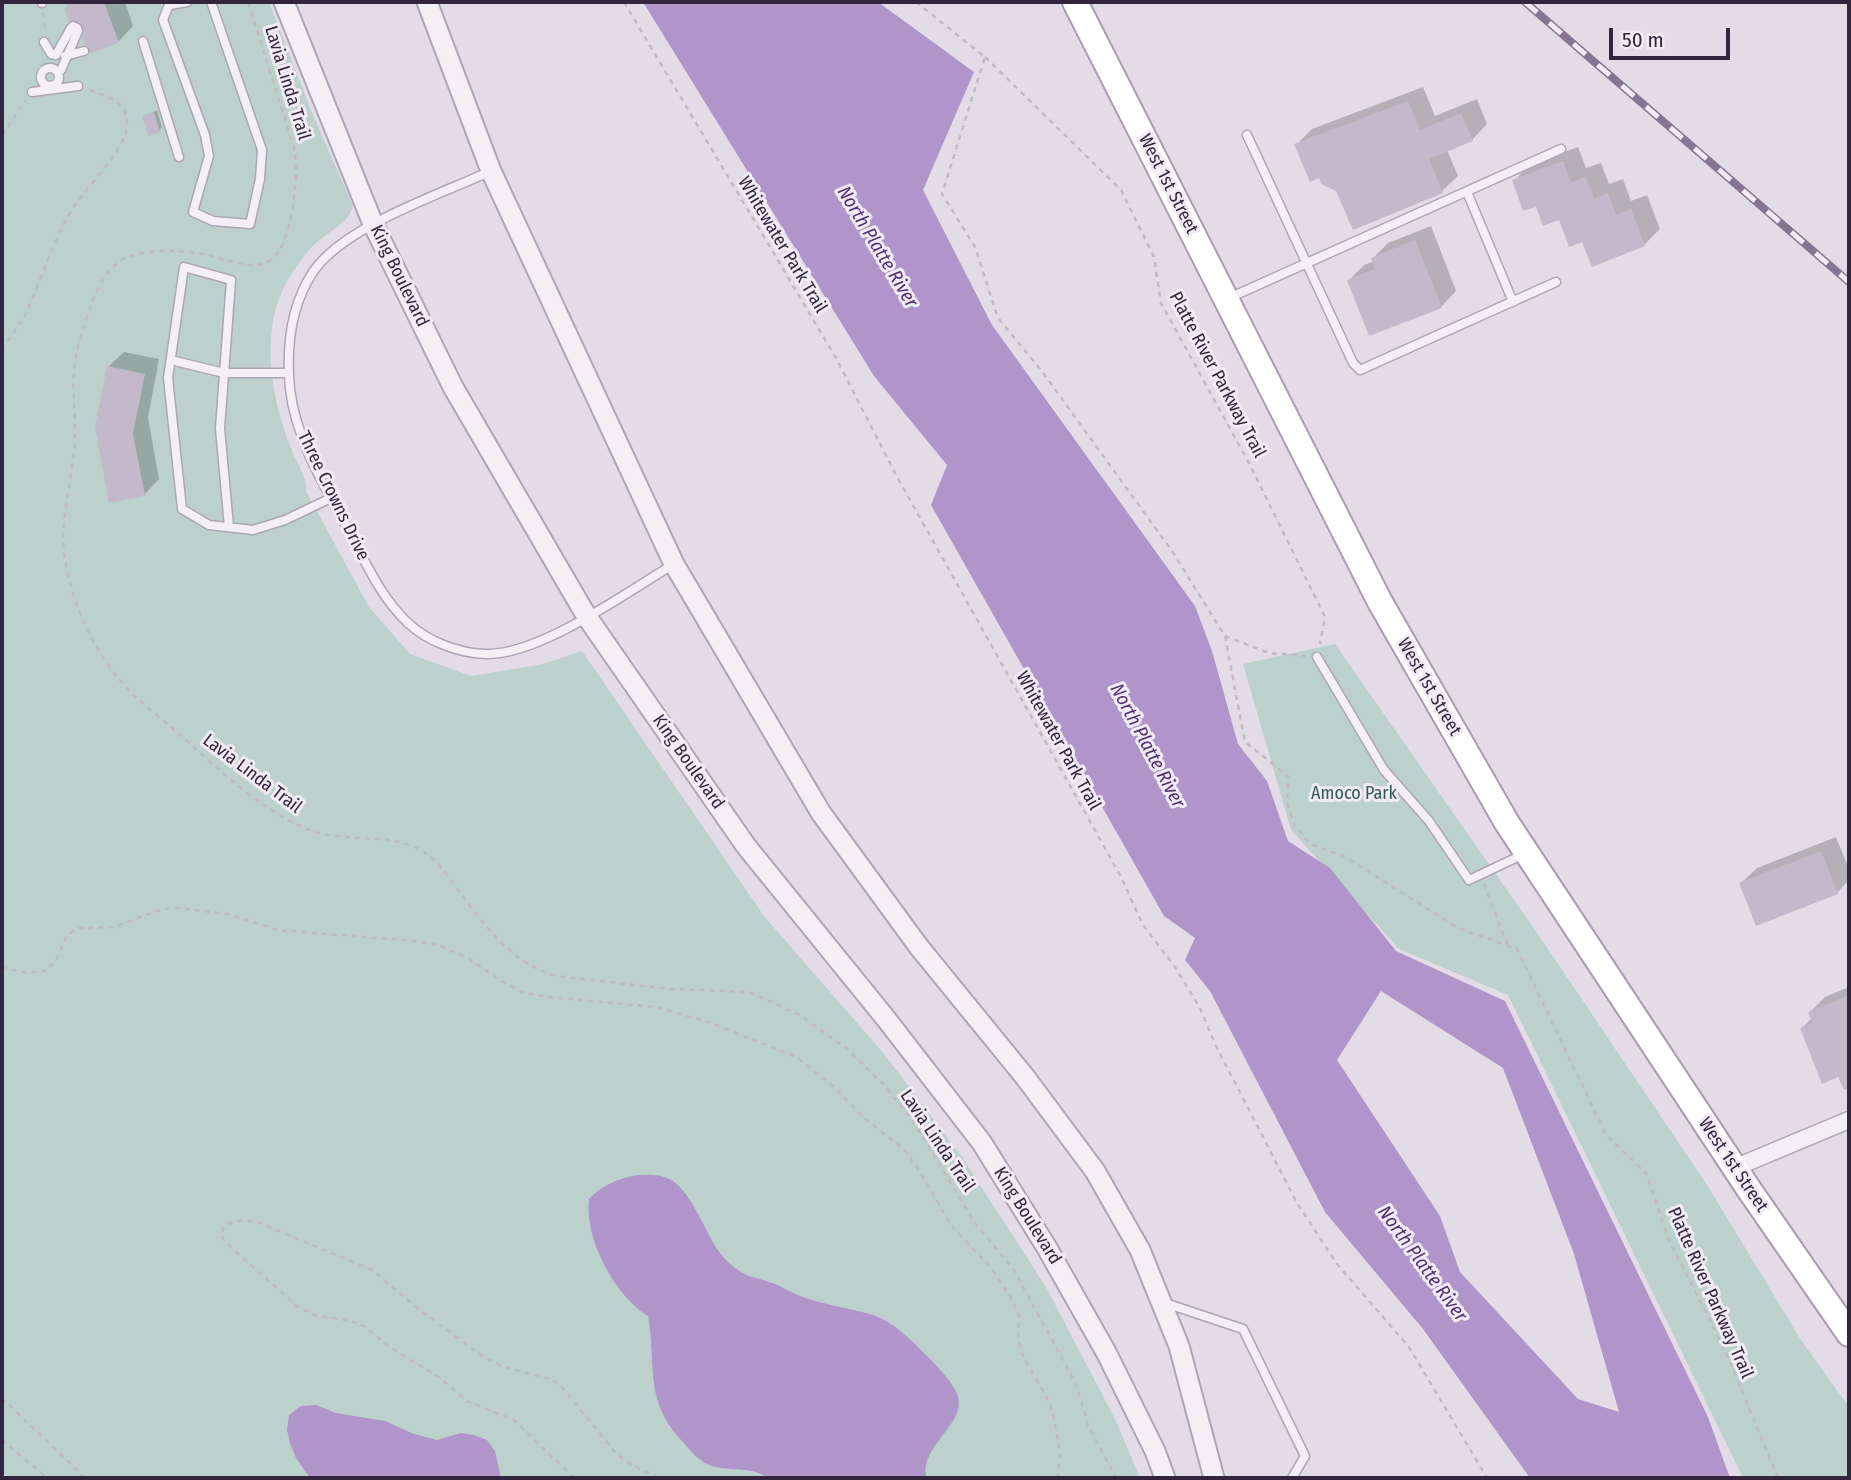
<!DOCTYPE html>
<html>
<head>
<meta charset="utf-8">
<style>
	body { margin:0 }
	#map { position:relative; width:1851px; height:1480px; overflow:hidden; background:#e3dce7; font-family:"Fira Sans Condensed",sans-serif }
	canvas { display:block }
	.frame { position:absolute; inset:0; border:4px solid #34253e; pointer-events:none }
	.scale { position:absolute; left:1609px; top:28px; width:121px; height:32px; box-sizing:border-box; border:4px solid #34253e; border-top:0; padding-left:9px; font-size:21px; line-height:24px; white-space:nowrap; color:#34253e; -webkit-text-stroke:5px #f1ebf5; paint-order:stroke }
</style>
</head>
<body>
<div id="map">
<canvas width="1851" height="1480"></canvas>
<div class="frame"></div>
<div class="scale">50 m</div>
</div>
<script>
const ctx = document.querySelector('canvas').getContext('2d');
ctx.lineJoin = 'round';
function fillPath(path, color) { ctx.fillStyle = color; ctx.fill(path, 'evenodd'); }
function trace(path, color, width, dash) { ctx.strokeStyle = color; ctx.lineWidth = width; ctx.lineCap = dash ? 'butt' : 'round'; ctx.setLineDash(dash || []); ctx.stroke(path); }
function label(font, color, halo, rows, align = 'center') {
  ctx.font = font + ' "Fira Sans Condensed",sans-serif'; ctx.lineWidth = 6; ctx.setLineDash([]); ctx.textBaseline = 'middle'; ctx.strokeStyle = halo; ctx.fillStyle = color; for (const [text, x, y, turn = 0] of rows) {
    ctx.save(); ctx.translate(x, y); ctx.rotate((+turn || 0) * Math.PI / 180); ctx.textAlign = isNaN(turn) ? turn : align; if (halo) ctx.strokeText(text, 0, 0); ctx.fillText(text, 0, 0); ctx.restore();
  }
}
fillPath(new Path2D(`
	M2,2H269L313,115L353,206C350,223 324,234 313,246C293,267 278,293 273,321C266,364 275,406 290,446C295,460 308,477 306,491L369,607L410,654L471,676L543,664L582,651L764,916L885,1055L962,1157L1046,1287L1116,1421L1140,1478H8L2,1471Z
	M1335,644L1542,940L1709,1188L1801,1340L1849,1407V1478H1743L1508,995L1399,949L1291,830L1243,664Z`), '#bdd1cc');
fillPath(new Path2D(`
	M643,2H878L974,72L923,190L992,325L1195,606L1212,651L1238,744L1267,781L1288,841L1330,868L1396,951L1505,1001L1708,1417L1730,1478H1530L1423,1329L1325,1212L1210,991L1185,960L1195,938L1164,916L931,505L947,465L874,376ZM1381,991L1503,1068L1574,1254L1619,1412L1578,1399L1460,1272L1440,1216L1337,1060Z
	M638,1175C646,1175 656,1174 664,1177C693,1185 705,1240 727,1261C744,1277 748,1275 769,1282C780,1285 791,1293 803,1297C825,1305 848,1308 870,1314C893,1321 910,1339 926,1355C935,1364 955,1384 958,1397C966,1424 917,1449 927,1478H768C751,1465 726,1473 707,1464C698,1460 689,1449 683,1442C643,1400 657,1366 648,1316C615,1296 584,1238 589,1199C602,1185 619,1178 638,1175Z
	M316,1405L336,1413L385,1421L414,1434L437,1440L461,1433L474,1435L487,1440L495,1451L501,1478H310L296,1458L290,1443L287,1430L289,1415L301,1406Z`), '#af95c9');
fillPath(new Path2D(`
	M70,2H125L133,26L118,42L80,25L67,10Z
	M1423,87L1435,116L1477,99L1487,124L1472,140L1447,150L1458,176L1442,191L1338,189L1296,145L1312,129Z
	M157,110L162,127L159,130L144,117Z
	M1578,147L1586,168L1601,163L1609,184L1623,179L1631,201L1647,195L1660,229L1644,245L1560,218L1537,204L1514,181L1529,165Z
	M1431,226L1456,291L1441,307L1349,280L1364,265L1374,261L1373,258L1388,243Z
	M124,352L159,359L148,418L159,479L144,495L108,367Z
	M1836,837L1849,869V880L1837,893L1741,883L1757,868Z
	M1849,987V1086L1845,1088L1839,1075L1802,1028L1812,1018L1810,1012L1825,997Z`), '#0003');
fillPath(new Path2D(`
	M68,2H104L119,43L88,54L79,27L70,24L65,10Z
	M1408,101L1420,130L1461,113L1473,141L1429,159L1443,193L1353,230L1336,191L1321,184L1319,178L1310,182L1294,144Z
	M154,112L160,132L148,136L142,116Z
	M1563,161L1571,182L1586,177L1594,199L1608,193L1616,215L1631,209L1645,246L1592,267L1582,242L1569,247L1559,220L1543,226L1536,207L1523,211L1512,180Z
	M1415,240L1442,308L1369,336L1347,280L1375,269L1371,258Z
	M107,366L145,374L133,434L145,496L109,503L95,427Z
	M1821,851L1838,894L1756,926L1739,883Z
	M1849,995V1088L1844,1090L1838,1077L1822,1084L1800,1028L1812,1023L1808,1012Z`), '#c3b9ca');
const service = new Path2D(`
	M42,2V3
	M170,2L163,20L205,135L209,156L193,212L213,221L250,224L260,179L262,150L211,2
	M170,5L187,2
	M143,41L179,157
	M44,42L51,54L56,55L71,28L73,26L77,28L78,31L61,70
	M65,56L84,51
	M41 77a9 9 0 1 1 18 0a9 9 0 1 1-18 0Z
	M32,92L78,86
	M1247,135L1353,363L1360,370L1556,282
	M491,171C441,194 344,226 313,272C290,307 286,348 290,389C296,441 326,489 351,535C367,565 382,599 408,623C427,641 458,653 485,654C539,656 627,592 674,564
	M1467,192L1513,302
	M1229,298L1561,149
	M171,360L224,373H289
	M229,527L220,428L231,280L184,267L168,378L182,509L209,525L253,530L285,520L331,498
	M1317,657L1384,770L1429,821L1469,880L1524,854
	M1165,1303L1243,1329L1305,1456L1292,1478`);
const minor = new Path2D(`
	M1734,1168L1849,1120`);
const tertiary = new Path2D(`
	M284,2L373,224L453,387L587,617L746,846L887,1020L982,1143L1047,1248L1106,1352L1155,1451L1165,1478
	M427,2L491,171L674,564L821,813L919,947L1025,1077L1095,1171L1140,1250L1179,1346L1214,1478`);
const primary = new Path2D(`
	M1075,2L1380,602L1507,823L1748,1188L1849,1334`);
trace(service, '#aea5b4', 11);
trace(minor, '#aea5b4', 19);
trace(tertiary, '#aea5b4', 23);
trace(primary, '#a99bb3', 28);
trace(new Path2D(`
	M248,2L294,148C298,171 295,194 291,217C287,233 283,252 269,261C253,272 224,258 207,255C182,250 143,247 120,261C97,276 84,324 77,351C70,380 76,410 75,439C73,477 60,515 64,553C70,601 94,654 128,689C145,707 166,722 185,739C220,771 263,811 307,829C345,845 389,830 424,852C440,863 451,880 462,895C487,929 514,964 556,976L671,989L749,992L800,1015L847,1049L883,1084L911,1118L975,1223L1014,1270L1076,1384L1088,1425L1116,1478
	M624,2L836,358L896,475L1120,875L1143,925L1175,967L1200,1008L1216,1046L1297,1203L1337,1264L1409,1347L1487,1478
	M916,2L985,57L942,194L975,247L998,318L1041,370L1172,551L1225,636L1245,742L1288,776L1287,803L1294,825L1310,844L1344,856L1458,928L1517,949L1606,1135L1646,1173L1669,1240L1725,1350L1778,1478
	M43,13L45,31
	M985,57L1121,190L1154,257L1161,303L1250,465L1325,617L1320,644
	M37,79L42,62
	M2,135L26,100
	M2,350C10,336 21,324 28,309C44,273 55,233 78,201C90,184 127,146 127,125C127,99 107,97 87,89
	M1225,636L1269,653L1306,656
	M1484,884L1508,946
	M2,967L26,973L45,971L56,961L67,935L79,928L113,927L163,909L177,908L228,914L277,930L415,941L438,945L468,958L501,981L522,992L548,997L656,1007L714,1024L796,1057L832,1085L865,1119L904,1149L920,1172L951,1225L990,1267L1009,1294L1019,1315L1018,1338L1021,1352L1047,1398L1053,1413L1060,1454L1058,1478
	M2,1398L85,1478
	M2,1440L47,1478
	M574,1478L514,1420L467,1401L440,1378L391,1348L364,1326L351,1321L314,1315L298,1307L226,1243L222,1237L223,1228C234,1218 247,1220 260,1223L372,1270L416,1307L482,1356L504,1367L551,1379L561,1386L615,1452L630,1464L659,1478`), '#c1bac5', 2.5, [5, 5]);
trace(service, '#f3eff5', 8);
trace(minor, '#f3eff5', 16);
trace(tertiary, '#f3eff5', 19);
trace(primary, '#fff', 24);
const rail = new Path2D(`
	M1525,2L1849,282`);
trace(rail, '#867591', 8);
trace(rail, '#f1ebf5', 5, [16]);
label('18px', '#34253e', '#f1ebf5', [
	["Lavia Linda Trail",287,83,73],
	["West 1st Street",1168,184,63],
	["Whitewater Park Trail",782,245,59],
	["King Boulevard",399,276,64],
	["Platte River Parkway Trail",1217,375,62],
	["Three Crowns Drive",333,496,64],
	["West 1st Street",1429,687,60],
	["Whitewater Park Trail",1058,741,61],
	["King Boulevard",688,762,55],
	["Lavia Linda Trail",252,774,37],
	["Lavia Linda Trail",937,1141,56],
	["West 1st Street",1733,1165,56],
	["King Boulevard",1027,1216,58],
	["Platte River Parkway Trail",1710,1293,66]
]);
label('18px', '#325a52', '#f1ebf5', [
	["Amoco Park",1354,794]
]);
label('italic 19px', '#532e73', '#f1ebf5', [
	["North Platte River",877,247,59],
	["North Platte River",1147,746,62],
	["North Platte River",1422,1264,54]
]);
</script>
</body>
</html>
